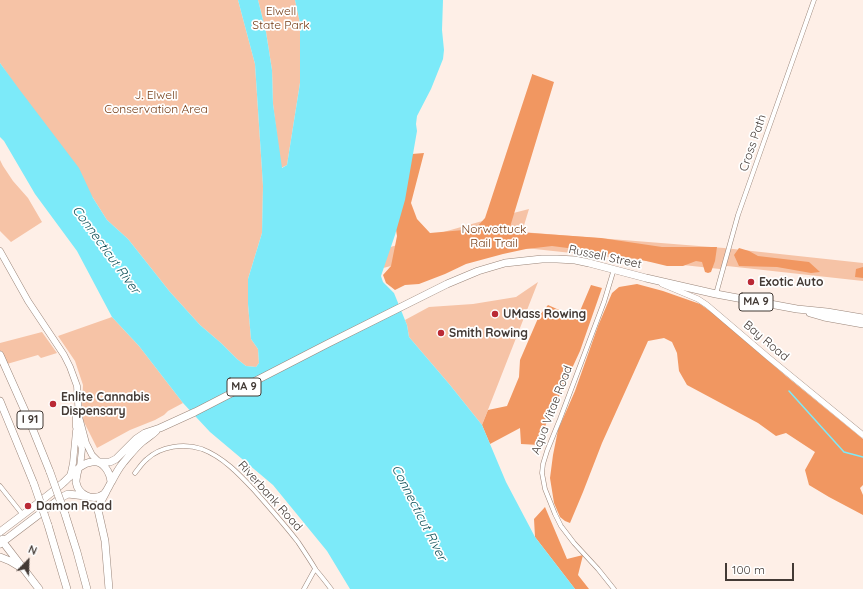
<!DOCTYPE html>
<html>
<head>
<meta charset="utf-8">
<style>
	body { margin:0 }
	#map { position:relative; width:863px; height:589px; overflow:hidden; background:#feefe7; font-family:Quicksand,sans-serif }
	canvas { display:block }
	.north { position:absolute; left:8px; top:541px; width:40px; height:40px; -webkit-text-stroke:3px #fff; paint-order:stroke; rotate:23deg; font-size:11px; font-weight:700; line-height:16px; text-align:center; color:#433a35 }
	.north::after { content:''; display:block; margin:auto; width:14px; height:18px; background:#433a35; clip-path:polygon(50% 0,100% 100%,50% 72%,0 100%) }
	.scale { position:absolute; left:725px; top:563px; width:69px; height:18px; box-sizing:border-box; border:2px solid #433a35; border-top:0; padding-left:5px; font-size:12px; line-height:14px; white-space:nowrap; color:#433a35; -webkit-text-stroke:3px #fff; paint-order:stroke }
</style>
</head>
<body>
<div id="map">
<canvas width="863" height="589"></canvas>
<div class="north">N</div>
<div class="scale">100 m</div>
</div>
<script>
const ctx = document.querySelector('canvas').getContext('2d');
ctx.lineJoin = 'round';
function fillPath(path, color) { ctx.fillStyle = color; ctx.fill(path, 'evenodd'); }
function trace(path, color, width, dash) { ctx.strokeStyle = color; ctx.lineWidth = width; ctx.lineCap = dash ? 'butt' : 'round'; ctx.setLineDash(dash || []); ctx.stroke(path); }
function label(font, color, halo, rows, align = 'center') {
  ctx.font = font + ' Quicksand,sans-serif'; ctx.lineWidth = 3.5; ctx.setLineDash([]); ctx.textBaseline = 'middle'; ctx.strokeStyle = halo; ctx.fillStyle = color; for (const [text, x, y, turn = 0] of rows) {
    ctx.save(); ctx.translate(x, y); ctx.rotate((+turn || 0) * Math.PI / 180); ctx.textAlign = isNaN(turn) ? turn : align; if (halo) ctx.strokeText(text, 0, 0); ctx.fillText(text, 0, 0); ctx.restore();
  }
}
fillPath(new Path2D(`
	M0,0H238L255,64L263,186L262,233L248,279V304L251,339L258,349L259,363L256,367L246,366L237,359L221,343L200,325L170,292L128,239L107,220L93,198L0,63Z
	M258,0H295L300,23V83L287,165L281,168L273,104L272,70L266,32Z
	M0,160L3,166L13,181L28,198L42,222L11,242L0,231Z
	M529,209L522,232L724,248L863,263V281L727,266L720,269L516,247L391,266L317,285L316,268L486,220Z
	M538,282L482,425L450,385L409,337L407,325L405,320L429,307L473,304L516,297Z
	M112,317L139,346L183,403L168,411L164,415L155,420L130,430L97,448L83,420L82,406L83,385L75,361L58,336Z
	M42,332L57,353L41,358L38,355L0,366V343Z`), '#f6c3a6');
fillPath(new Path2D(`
	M532,74L554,82L510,227L517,232L601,238L662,247H717L715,261L711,272L708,273L705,272L702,262L696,261L683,266H667L638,259L583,250L552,246L526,249L503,254L466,264L445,274L419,284L405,285L395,290L386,283L383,275L391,266L397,236L395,223L412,154L424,153L411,203L417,219L430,233L475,229L485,218L532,75Z
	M739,248L749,251L758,256L809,262L820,272L811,273L777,267L739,266L734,255Z
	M863,267V278L855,277L856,269Z
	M637,284L663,291L700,304L714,314L786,376L863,439V485L860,488L863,495V515L829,497L809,485L805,470L815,452L786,433L776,436L758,423L687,385L679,371L677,353L672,342L664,338L648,341L602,443L583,492L570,523L565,521L560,517L554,503L550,478L553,455L558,430L575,391L598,326L612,293L619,287Z
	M591,285L602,288L580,351L556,403L548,418L539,445L521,444L520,428L490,444L482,425L488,410L507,406L519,377L520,360L539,316L548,305L577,318Z
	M545,507L567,559L583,555L578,575L589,589H575L535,537L534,519Z`), '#f19761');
fillPath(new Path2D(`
	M238,0H258L266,32L272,70L273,104L282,168L287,165L300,83V23L295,0H443L442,30L444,50L443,59L431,89L417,116L416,124L417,131L405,200L395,235L381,276L383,282L394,293L407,325L409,337L450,385L482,425L506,482L535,537L575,589H350L327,551L273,485L210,432L183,403L139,346L112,317L77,251L35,194L4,141L0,137V63L19,89L79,168L93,198L107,220L128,239L170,292L200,325L221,343L237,359L246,366L256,367L259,363L258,349L251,339L248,304V279L262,233L263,186L255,64Z`), '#7ceaf9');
trace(new Path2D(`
	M789,391L844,452L863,457`), '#7ceaf9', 1.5);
const street = new Path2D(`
	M614,269L604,302L560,419L547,451L543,464L542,473L545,489L555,514L561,526L574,543L598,569L614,589
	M716,294L738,215L814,0
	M135,473C139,468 142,463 147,459C161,446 184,443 202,449C223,457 239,474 254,490C269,507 284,524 298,542C304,551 310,560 316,570C321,576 326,582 331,589
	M0,486L23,515
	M304,589L315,569`);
const secondary = new Path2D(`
	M662,284L698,299L707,305L768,357L863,435`);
const primary = new Path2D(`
	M0,251L28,301L64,355L70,367L77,386L79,417L82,428L86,443L92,455L99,462
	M76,413V427L82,449L80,467
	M70,477L73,463L76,431`);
const highway = new Path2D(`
	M810,313L824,317L863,324
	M0,355L29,420L50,472
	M0,401L34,484
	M99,462H110L116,459L136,439L145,433L160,428L195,412L327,344L447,284L478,271L505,263L542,259H557L575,260L589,263L646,278L716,294L797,309L827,312L863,318
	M78,470C77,474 76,478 76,482C78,495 93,502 104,494C108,490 109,485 112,481C115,475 119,468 123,463C129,456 135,448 142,442C147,438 152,435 156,431
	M106,492L99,505L98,510L105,541L109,589
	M65,514L77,552L87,589
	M48,525L67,589
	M0,532C21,516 43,500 63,483C72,475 80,463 92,462C103,460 110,472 111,482
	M3,539V542L6,546L39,589
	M0,544L62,497L68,494L85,496
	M0,557L10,561L20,567`);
trace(street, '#9a8579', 5);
trace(secondary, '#9a8579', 6);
trace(primary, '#9a8579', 7);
trace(highway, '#9a8579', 8);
trace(street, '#fff', 4);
trace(secondary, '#fff', 5.5);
trace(primary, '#fff', 6);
trace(highway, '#fff', 7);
const highwayBridge = new Path2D(`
	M50,472L65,514
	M34,484L48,525`);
trace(highwayBridge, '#9a8579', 8, []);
trace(highwayBridge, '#fff', 7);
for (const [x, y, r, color] of [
	[751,282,4,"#ba2935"],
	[495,314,4,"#ba2935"],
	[441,333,4,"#ba2935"],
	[53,404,4,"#ba2935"],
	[28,506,4,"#ba2935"]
]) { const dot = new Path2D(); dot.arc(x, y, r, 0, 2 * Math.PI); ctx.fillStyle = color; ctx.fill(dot); trace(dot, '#fff', 1.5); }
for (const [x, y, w] of [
	[756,302,34],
	[244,387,34],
	[30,420,26]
]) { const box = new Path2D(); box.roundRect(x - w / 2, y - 9, w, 18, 3); ctx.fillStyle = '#fff'; ctx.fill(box); trace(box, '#433a35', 1); }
label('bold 11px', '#433a35', null, [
	["MA 9",756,302],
	["MA 9",244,387],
	["I 91",30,420]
]);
label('12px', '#743b14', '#fff', [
	["Elwell",281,11],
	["State Park",281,25],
	["J. Elwell",156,95],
	["Conservation Area",156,109],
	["Norwottuck",494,229],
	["Rail Trail",494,243]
]);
label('12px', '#433a35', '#fff', [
	["Cross Path",753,143,-71],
	["Russell Street",605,257,12],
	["Bay Road",766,341,40],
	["Aqua Vitae Road",552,410,-69],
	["Riverbank Road",270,496,48]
]);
label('bold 12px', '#433a35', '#fff', [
	["Exotic Auto",759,282],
	["UMass Rowing",503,314],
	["Smith Rowing",449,333],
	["Enlite Cannabis",61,397],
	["Dispensary",61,411],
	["Damon Road",36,506]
], 'left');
label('italic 13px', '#0c5058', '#fff', [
	["Connecticut River",106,250,54],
	["Connecticut River",419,513,63]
]);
</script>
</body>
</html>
